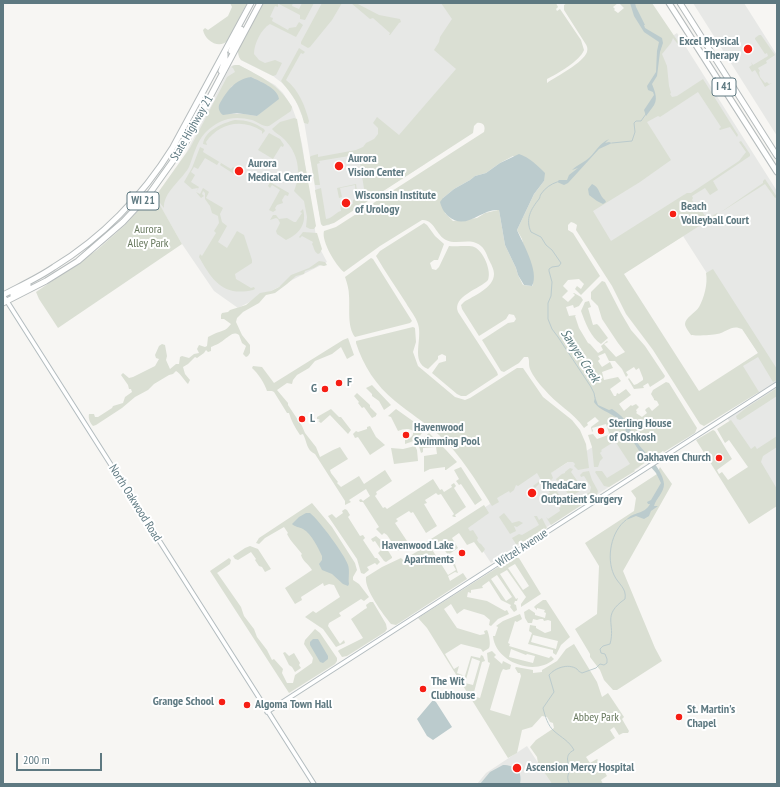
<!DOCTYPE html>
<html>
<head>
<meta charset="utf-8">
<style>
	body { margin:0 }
	#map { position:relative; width:780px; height:787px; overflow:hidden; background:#f7f6f3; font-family:"PT Sans Narrow",sans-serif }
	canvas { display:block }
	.frame { position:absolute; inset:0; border:4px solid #5e7981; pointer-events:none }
	.scale { position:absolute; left:16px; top:753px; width:86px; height:18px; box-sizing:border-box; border:2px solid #5e7981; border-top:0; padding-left:5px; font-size:12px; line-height:14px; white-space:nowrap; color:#5e7981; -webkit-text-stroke:3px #fff; paint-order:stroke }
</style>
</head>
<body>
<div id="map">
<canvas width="780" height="787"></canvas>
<div class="frame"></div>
<div class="scale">200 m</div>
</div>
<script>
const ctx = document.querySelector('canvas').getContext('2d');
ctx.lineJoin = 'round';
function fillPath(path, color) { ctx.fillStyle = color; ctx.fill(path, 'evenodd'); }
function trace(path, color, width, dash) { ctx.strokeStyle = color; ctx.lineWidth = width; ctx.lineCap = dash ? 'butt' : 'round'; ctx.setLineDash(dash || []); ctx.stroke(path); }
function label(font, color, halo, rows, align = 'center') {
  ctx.font = font + ' "PT Sans Narrow",sans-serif'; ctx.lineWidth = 4; ctx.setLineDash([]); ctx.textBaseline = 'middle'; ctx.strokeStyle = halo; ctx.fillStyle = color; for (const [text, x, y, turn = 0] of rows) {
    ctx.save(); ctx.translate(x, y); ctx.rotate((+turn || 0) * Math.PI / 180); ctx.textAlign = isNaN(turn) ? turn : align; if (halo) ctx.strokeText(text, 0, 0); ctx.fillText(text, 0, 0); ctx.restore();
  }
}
fillPath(new Path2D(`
	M262,3H449L478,47L425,164L329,225L323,226L321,224L304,121L296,101L289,90L282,83L273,76L241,60L238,54V51L246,32Z
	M693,3H744L775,52L777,55V136Z
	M677,33L777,191V499L726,416L759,395L740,365L758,353L683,236L623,274L533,128Z
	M233,65H239L275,85L283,93L292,107L296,118L302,144L317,243L327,262L238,308L214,291L182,244L155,197L186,153L230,67Z
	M617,432L640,467L491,563L463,521L490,504L489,501L538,470L544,477Z
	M527,746L552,784H477L486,773Z`), '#e7e8e6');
fillPath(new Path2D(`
	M230,3H247L228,40C220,50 205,41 203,30L205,28L208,30L228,16L232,7Z
	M262,3H293L292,6L299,9L302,3H314L305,20L300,19V15L279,4H278V7L275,6L270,17L273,18L272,21L288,30L289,28L296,27L299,22L303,25L296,37L270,24C261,29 254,44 254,54L259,60L265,63L275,60L282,63L276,75L273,76L241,60L239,57L238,51L246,32Z
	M322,3H342L332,20L310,47L308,48L301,44V42Z
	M351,3H356L379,15L400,19L401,22L399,23L390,35H389L390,33L373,18L370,19Z
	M441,3H556L558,7L556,9L557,11L560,9L581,40L584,50C580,61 557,74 547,79V83C557,76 583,63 587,52C588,48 587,46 585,43L564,10V5L567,3H618L613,7L615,9L614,10L618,13L624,8L619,3H652L681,46L680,47L673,38L671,43L662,54L667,66L669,86L671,93L670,94L672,97L677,96L703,79L738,135L737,137L730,127L720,130L719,129L721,127L698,92L660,117L658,116L647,122L671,160L640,182L593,211L611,241L682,196L687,193H691L739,161L746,152L739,142L741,141L750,154V156L713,181L718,190L710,195L705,188L692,196L693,198L692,200L694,203L696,202L707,219L717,213L718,214L763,183V181L765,179L777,197L775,198L765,184L624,274L699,391L758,353L742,329C732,324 727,332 717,334C713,335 696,336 691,335C689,332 685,327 685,324C685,318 696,312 699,307C704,298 708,284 706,273L713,269L777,369V380L773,382L758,357L743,366L759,392L704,426L700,424L653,350L626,314L612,286L576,230L577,225L574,223L571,222L568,225V230L573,233L600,276L581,295L575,289L577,286L581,289L584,284L579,279L568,280L563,286L568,291L562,297L568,302L575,295L573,293H574L581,297L583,300L579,306L574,308L573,305L566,307L569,316L576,315L575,316L579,328L588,343L590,344L598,353L603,350L601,346L607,341L608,342L604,344L616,357L625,352L618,343L602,319L598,306L591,299V292L602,281L605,282L621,313L631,330L645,346L665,376L664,378L650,387L648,383L643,386L644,388L634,389L628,379L629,378L634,385L637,384L643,380V378L639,368L636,370L634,367L626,372L628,375L626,377L622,369L615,361H609L605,353L598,356L600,359L598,361L602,367L610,362L613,368L602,372L604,380L618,377L621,381L610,389L614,396H616L617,393L619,394L626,389L631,395L619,404L624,411L631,405L632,406L636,404L639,407L636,410L637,412L636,413L642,417L647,413L645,410L647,408L649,407L652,411L659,405L657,401L654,400V399L651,394L653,390L666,382L669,383L697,428L695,433L664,452L663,451L634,470L635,471L609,487L604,486L595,472L596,471H602L607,478L630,464L615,441L601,450L602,451L600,453L603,458L600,461L598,467H594L592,447L588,435L593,434L597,439L608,435L609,433L606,424L592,428L593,431L592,432L591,427L599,421L595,417L587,423L588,425L584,428C573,412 556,404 544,389C539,384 533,376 530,369C528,364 530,361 528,357H524L519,363L504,372L501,371L482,340L508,323L514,322L516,319L514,315L509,314L506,319L479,336L462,309L461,305L464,302C473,296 494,288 494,274C494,269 491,264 489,260C486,253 484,246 476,243C467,239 456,245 446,240C436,235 434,219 422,220L380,246L344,272C336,266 321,241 324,231L336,227L484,132C486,126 483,122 477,123L474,126L473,133L334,223L323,226L321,224L315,190L321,188L326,219C333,218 336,212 341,211L340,202H343L344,206L353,204V200L356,199L355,185L340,188L342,197L339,198L337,188L356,184L358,199H361L365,195L359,157H356L355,155L319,161L320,163L317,164L320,185H315L310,157L311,156L318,154V157L356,150L363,147L366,143L374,139L378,134V128L373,123L377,117L399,135L456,69L434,50L439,42L440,37L452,19ZM513,156L544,181L534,194L517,230L522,239L533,285L532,286L523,285L518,275L516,268L505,245L499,210H498L485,213L477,218L453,221L445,213L443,198L454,189L470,180L475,176L486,173L500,163Z
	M759,35H761L775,55L766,61L767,63L758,68L760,71L759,72L760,77L765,83L767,82L769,84L772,83L765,87L755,70L752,72L749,67L752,65L751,62L753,65L768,56L767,53L765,54L755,39V38Z
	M299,48L305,52L303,54L301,53L286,80C299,90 305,106 309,121L308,124L304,123C300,104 292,95 281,81Z
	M235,65H239C261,77 279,84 292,107L291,111L269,126C263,127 258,122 252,120C244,118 236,117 228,119C219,121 211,127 205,133C196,143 194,155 189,167C182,180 163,192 164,208L156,198L182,244L58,328L39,299L36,292L97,250L125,225L151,197H155L190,148L227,77L235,72L233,68L231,67ZM251,77C259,81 278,89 278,99L257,116L244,114H222L219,107V105L232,86Z
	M294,118L297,119L316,226L314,229H310L306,227L307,217L304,201L294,191C302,172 298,153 284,139C280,135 275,133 272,129L280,122Z
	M235,120C247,120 255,123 264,129L265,131L262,134V131C242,118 219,123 206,142L207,145L203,144C205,130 223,123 235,120Z
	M269,133L280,139L284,145L283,147L281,146L273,159L258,150Z
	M200,147L204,149L203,152L231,169L233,167L238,170L237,176L220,165L221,163L219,162L217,165L205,158L198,169L194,167L191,172L195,175L191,182L199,187L196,192L200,194L203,188L209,192L206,198L223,208L220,214L222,222L227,226L218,242L227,248L237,231L244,235L252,260V263L235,274L236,279L251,288L254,287L255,289L253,290C223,297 212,280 199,257L200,254L202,256L216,233L214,231L219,223L218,216L212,213L210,206L205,199V193L203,191L202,194L204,196L201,198L196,192L198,188L192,189L184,182L192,168Z
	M270,182L289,193L288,196L285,195L282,200L283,203L277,205L275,208L276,210L273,212L269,210L280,190L272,185L270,188L268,186Z
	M303,209C307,223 300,234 286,240L277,234L276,231L280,223L278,219L276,218L270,220L273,215H276L279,219L287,218L294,222H296L302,213L300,212Z
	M424,223L427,225L435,236L444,244L438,260H434L430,263L432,269L436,270L439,267L449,246C456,247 471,245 474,247C483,250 492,271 488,280C480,289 452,296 458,312L497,372L498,375L466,396H461L457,394L432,373L439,363L446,361V356L442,354L438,356V359L428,369C410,362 423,339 418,324C416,317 410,310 406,303C396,287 385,272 376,256L380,251Z
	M303,232L317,233L322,249L320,253L318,254C314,252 314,247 312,244L313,242L302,236L300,238L299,237Z
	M371,258L373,259L412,321L410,323L355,337C347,327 350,308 349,296C349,289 347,283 345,277Z
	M319,261L325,262L327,265L324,266L319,265L314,268L305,271L304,274L296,276L287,284L275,293L266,295L259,303L243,312L237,318L236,322L242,335L250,345V353L248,356L246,357L243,354L246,346L242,343L239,335C233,331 230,336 225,339C222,342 216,345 211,347V351L208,352L206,350L204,353L197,358L195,357L188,364L183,367L185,374L190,380L188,384C184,380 181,374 176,371L173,374L169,375L154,384L148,390L135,397L122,408L96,425L93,426C90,423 88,418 89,414H94L95,417H98L112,408L113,406L123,403L125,397L132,392L131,389H129L128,385L121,375L123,373L129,378L133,377L155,366L159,359L156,358L155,355L159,346L162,344L165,345L167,356L166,360L170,369L176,364H179L180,357L182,356L189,358L194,354L199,353L197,349L199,345L205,347L207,346L208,337C210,336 212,335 214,334C222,330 225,332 231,324L224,319H221V315L222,313L228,312L230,310L246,305L260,293L271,291L279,287L291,275L309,268Z
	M589,301L591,307L588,308L593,325L597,324L599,326L608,338L601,344C591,338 585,322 581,311L585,302Z
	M413,327L415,328L416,342L413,352L418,366L455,397L465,400L470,398L517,368H523L543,397L572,420L580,430L586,444L589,468L578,470L574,466L575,464L573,462H568L551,473L553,478L550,481L565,504L568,503L570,505L578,499V497L580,495L582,497L590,492L591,487L584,476L581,477L580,475L583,472L589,471L592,480L598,491L597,495L551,525L546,517L548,519L560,511L559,508L561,507L555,498L553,499L551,497L546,500L548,498L546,495L550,493L544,483L539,484L535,488L533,486L541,480L537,473L518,486L516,485L514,490L510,493L509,491L497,498L499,502L492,506C476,481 461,455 439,435C425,422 409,413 395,401C376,386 363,365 356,343V341Z
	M348,338L354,355L347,359L341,347L332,354L315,361L309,368L297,375L293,380L292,384L287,383L277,390L288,403V405L302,426L305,433L316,447L320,457L333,450L340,447L348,459L330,470L331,473L338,482L337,483L341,487L359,476L364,484L385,470L392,481L376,492L377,494L375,496L383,508L385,507L387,509L433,479L440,490L442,489L444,492L452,487L451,485L454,483L456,486L454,488L466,507L455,515L456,517H454L452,516L454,514L441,494L438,495L436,493L425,500L427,503L424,504L437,526L426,533L413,512L411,513L409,511L396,519L398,521L395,523L409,544L398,551L387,535L384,533L382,535L376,529L379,527L363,502H360L359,500L361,499L363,501L370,496L366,489L349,500L351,502L345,505V501L315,454C306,450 307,441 303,434L300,435C295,428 291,420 289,413H287L274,392L272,391H267C265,384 258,373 252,368L253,366L262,367L274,383L343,340Z
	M372,385L391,405L384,410L379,401L372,396V394L366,388Z
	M777,388V396L740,420L737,419L736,416L746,408Z
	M357,393L370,405V407L377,414L376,415V416L372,418L364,407L362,408L358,403L359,402L354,396Z
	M331,409L339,417H341L351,430L348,434L330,415L321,423L318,421L320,420L318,419H317V417Z
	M396,409L424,429C421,437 413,442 405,444V440C410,439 414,436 413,431C409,428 403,429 398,431L391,417L388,416Z
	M731,420L751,449L755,446L757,449L777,436V447L763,456L761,462L777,489V506L749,524L696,440L713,430L715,431L732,459L717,470L719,474L722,472L728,480L748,467L729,440L725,443L717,429Z
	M370,426L376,437L385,445L370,455L358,437L355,438L353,434L356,431L358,432L367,429V427Z
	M429,433L446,450L457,462L446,470H445V467L430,469L424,472V456L437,454L436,447L423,448V452L421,453L418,443Z
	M415,446L417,450L418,461L394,464L391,448L403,449Z
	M461,467L482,500L475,505L461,484L459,485L456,481L459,479L454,470Z
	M660,467L672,484L623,571L655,648L662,661L617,690H613L604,680L600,670L590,657V654L575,629L597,614L599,566L585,543L634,511L636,498L631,491L657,474Z
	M570,468L573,469L571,472L581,486L583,485L584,488L569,498L567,497V496L568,494L559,480L557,481L556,479L562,474L565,473V472Z
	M312,503L332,527L355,563L357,570L353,577V580L359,584L369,597L364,601L361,599L339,613L341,616L329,623L328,626L340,644L344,640L345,643L336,647L323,629L305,617L313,611L316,613L340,597L334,585L329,584L324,586L323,583L301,597L302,600L295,604L285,588L312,570C308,563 303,562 301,555L302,554C296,546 291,542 287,534L288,533L284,527L265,538L259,544L256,543L259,538Z
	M484,505L489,513L468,528L470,531L473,530L478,538L477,540L479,543L481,544L485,549L484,551L482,553L474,542L467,545L459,533L452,538L458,548L448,555L441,545L433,551L448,575L456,570L452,563L456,561L455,564L458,573L455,572L448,576L450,581L463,573L467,579L396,625L391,624C383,614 364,589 366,577L382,567L401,558L403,560L418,551L417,548Z
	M345,509L347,510L350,515L348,517L360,536L363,535L365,538L363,540L375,558H377L380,562L377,565L375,563L367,567L369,570L364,574L361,573L357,559L328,516L332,514L336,518L343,513L342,511Z
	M504,513L512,523L519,521L523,523L517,527L514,526L516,531L510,534L499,517Z
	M534,516H537L539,520L542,518L547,528L521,544H516L512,538L519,534L522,535L539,525Z
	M376,536L382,541L392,557V558L386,562L384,561L378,553L381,550L375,541L373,542L371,539Z
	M250,546L258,549L271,569L265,572L262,567L259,566L255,560L256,559L251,552L238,560L235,559L233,556L245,548Z
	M514,557L519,558L541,594L521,607V604L526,597L507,570L500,574L516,599L518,598L517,601H515L514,604L516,605L517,610L514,612L510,607L511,605L501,600L489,581L482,586L483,588L471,590V593L468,592L467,597L487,601L505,611L507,610L509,614L498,619L491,626L489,625L490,620L484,615L464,609L457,614L451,604L444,609L457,628L480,635L485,634L484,631L487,630C489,633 491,645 489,648C488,649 484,651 483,652L481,649L461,644L445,654L454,669L459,666L457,673L465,676L471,656L480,658L481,655L483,656L485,661L482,662L473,696L480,698L490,663L488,662L487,653L492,651L496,655L494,657L502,664L503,661L511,665L510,669L506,670L503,669L501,673L490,710L510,716L521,676L520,673H518L515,668L516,667L533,670V673L542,672V670L557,661L566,649L574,644L597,682L602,697L608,693L624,717L622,719L629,731L628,733H623L619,735L614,727L610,730L615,738L586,757L590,763L597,759L598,760L597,761L598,763L592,767L596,773L603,769L607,776L601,780L603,784H552L538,763L537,757L530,747L536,740L554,728L553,723L550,722L547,717L542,716L532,727L522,730L517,753L508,758L427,628L418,618ZM515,564L529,586L523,590L508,568ZM497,575L512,597L506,601L491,579ZM472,658L480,661L473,685L465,683Z
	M229,558L231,560L230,564L217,573L218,574L241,607L244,616L254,629L257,637L267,650L272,660L274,659L283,669L282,673L287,683H293L295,675L312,663L313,658L304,644L305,640L315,629L320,633L337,658V661L335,664L289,693L210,571Z
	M543,600H546L570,637L561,645L556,655L553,653V650L528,644L532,633L529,631L530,625L536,626V628L545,633L551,631V621L548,620L544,621L543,619H540L537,620L533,619L532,623H528L525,618L524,612L529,609L535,613V615L545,618L546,613L544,612L545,610L537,608V610L534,607L536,605ZM533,635L558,641L556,649L531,642Z
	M370,602H373L386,624L387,629L385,632L347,656L342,657L338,651L339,650L363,638L351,619L365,609L367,608L366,605Z
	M520,614L522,619L517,622L515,621L508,643L510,644L509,646L549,658L551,656L554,659C535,677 495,662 493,636H495L498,627L496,626L503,621ZM511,649L526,655L527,654L535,656L533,663L509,657Z
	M285,652L289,656L294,653L300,663L299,665L301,668L295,672L292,667L289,665L283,653Z`), '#dadfd3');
fillPath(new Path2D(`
	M630,3H635L636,7L645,25H644L645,28L662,38L663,43L660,52L657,76L652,84C655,92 659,100 652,108C650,111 648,113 646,116L644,110L654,95L653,92L648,90L647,86L656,72L657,51L659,42L644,32L634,16Z
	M251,77C259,81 278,88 279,99L257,116L237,113L223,115C220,113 218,109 219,105C226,92 235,79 251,77Z
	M609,139L605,143L609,142L612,143L599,149L568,183L564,185L557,182L559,180H567L569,175L578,168L572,170C577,165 585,162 590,157C596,151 600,143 609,139Z
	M519,154C529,157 538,166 545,173L544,181L534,194L517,230C522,242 540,272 532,286L524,285L518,275L516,268L505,245L499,210C481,208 466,232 448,216C444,212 442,209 440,202L443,198L454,189L470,180L475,176L486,173L500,163Z
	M592,184C600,187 599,196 605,200L606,202L603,204L597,201L589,195L588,189Z
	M595,397L598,405L609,410L612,409C616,412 621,415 624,419C629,424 631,432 634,438C642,451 663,468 664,484C664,493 656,498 654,506H658L651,511L649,516L644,519L636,516L626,520C634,511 644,515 650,504H648L647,502L651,500L661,483L656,473L645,460L627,432L626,433C625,414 601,414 594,402Z
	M306,513H310C319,520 345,555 348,565C350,571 348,578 349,584L348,586L343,584L332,574L322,570L319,564L322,560V556C318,548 312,534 303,529C299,527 295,527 292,524L299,517Z
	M313,639H318L328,656V659L323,663L320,662L310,645V642Z
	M433,700L436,702L452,727L433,740L427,736L417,719Z
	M503,765C515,765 523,771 520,784H480L490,772Z`), '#bbcbcd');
trace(new Path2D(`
	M612,143L632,141L635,132L634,123L636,121H641L646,114
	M557,182C551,184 545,188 541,194C540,195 540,198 539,199C531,209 525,219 531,232L541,237L546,245L552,250L561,263L559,266L552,267L549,269V271L552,282L551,296L548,303V319L552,329L558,337L591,387L594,393L595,398
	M570,784C567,780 567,775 570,771C568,762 564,755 574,750C569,741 562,738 554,731C548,726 545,716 543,708L554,692L549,675C555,668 568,663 577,669C578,671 580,672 582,673L596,668L600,664L604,665L607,663V659L605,654L601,653L600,649L603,646L610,644C616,623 601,616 625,599C627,588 618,584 614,575C606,558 611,531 626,520`), '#bbcbcd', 1);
const secondary = new Path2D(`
	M3,295L314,784
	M267,712L777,384`);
const highway = new Path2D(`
	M669,3L777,172
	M680,3L777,156
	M231,51L241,29
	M221,71L225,60V54
	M3,295C20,286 38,278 54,267C103,237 143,195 173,147L251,3
	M13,295L28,285
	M3,303L46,281L78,261L123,222L150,193L185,144L260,3`);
trace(secondary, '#b3bcbf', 5.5);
trace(highway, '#b6bcbd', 7);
trace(secondary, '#fff', 3.5);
trace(highway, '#fff', 5);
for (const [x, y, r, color] of [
	[748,49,5,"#f61e14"],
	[339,166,5,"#f61e14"],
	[239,171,5,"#f61e14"],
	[346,203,5,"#f61e14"],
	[673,214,4,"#f61e14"],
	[339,383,4,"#f61e14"],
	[325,389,4,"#f61e14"],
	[302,419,4,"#f61e14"],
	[601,431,4,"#f61e14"],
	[406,435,4,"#f61e14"],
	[719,458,4,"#f61e14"],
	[532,493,5,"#f61e14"],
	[462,553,4,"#f61e14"],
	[423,689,4,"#f61e14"],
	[222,702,4,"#f61e14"],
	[247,705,4,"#f61e14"],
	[679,717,4,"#f61e14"],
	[517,768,5,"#f61e14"]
]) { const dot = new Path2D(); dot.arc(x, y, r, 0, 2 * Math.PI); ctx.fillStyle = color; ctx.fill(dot); trace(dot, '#fff', 1.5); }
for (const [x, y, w] of [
	[724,87,24],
	[143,201,32]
]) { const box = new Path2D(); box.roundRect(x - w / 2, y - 9, w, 18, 3); ctx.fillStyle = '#fff'; ctx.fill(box); trace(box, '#5e7981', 1); }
label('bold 11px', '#5e7981', null, [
	["I 41",724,87],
	["WI 21",143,201]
]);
label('bold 12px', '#5e7981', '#fff', [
	["Excel Physical",739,42,"right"],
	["Therapy",739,56,"right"],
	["Aurora",348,159],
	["Vision Center",348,173],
	["Aurora",248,164],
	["Medical Center",248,178],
	["Wisconsin Institute",355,196],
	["of Urology",355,210],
	["Beach",681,207],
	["Volleyball Court",681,221],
	["F",347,383],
	["G",317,389,"right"],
	["L",310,419],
	["Sterling House",609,424],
	["of Oshkosh",609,438],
	["Havenwood",414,428],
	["Swimming Pool",414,442],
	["Oakhaven Church",711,458,"right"],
	["ThedaCare",541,486],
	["Outpatient Surgery",541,500],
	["Havenwood Lake",454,546,"right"],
	["Apartments",454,560,"right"],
	["The Wit",431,682],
	["Clubhouse",431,696],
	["Grange School",214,702,"right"],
	["Algoma Town Hall",255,705],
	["St. Martin's",687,710],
	["Chapel",687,724],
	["Ascension Mercy Hospital",526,768]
], 'left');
label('12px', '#5e7981', '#fff', [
	["State Highway 21",192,128,-60],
	["North Oakwood Road",135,503,58],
	["Witzel Avenue",522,548,-33]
]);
label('12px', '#68795e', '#fff', [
	["Aurora",148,230],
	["Alley Park",148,244],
	["Abbey Park",596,718]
]);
label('italic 13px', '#59797c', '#fff', [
	["Sawyer Creek",580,356,57]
]);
</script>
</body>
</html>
